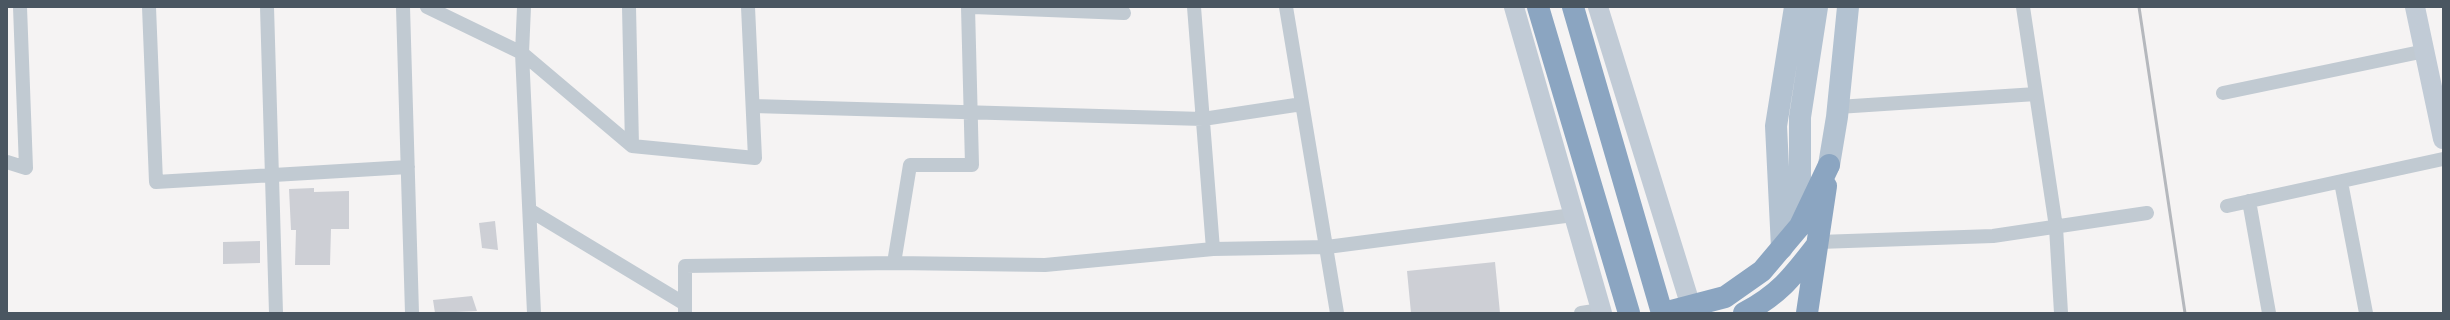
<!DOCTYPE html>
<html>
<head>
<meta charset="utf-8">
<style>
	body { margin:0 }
	#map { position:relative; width:2450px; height:320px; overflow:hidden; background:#f5f3f3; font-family:Figtree,sans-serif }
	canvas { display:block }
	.frame { position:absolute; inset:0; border:8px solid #4a5661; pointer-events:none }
</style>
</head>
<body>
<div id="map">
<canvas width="2450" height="320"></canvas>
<div class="frame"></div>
</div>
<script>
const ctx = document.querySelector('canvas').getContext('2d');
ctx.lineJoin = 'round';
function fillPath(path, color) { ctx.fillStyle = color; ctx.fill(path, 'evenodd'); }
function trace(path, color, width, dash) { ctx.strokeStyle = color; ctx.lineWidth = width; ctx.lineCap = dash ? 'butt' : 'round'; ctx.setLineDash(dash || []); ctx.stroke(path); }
fillPath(new Path2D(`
	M314,188V192L349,191V229H331L330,265H295L296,230H291L289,189Z
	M495,221L498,250L482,248L479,223Z
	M260,241V263L223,264V242Z
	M1495,262L1500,313H1411L1407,271Z
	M472,296L477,311L435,313L433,300Z`), '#cdcfd5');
trace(new Path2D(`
	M149,7L156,182L408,167
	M267,7L276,313
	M403,7L412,313
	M427,7L522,53L632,146
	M524,7L522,53L534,313
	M629,7L632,146L755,158L748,7
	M973,7L1124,13
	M1194,7L1213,249
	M1286,7L1337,313
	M2023,7L2056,227L2061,313
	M2223,93L2425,51
	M753,106L1203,119L1302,104
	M1838,107L2036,94
	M7,162L26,168L20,7
	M2341,182L2366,313
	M2249,201L2269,313
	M2227,206L2443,159
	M531,211L685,304
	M1819,242L1993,236L2147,213
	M894,263L910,165H972L968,7
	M685,313V266L894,263L1045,265L1213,249L1327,247L1573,215
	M1581,313L1601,310`), '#c1cad2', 14);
trace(new Path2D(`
	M1514,7L1602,313
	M1598,7L1693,313
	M2415,7L2443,139`), '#c1cbd6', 20);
trace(new Path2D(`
	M1829,165L1837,117L1848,7
	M1800,226V117L1817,7
	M1782,248L1776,126L1795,7`), '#b3c2d1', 22);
trace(new Path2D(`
	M1538,7L1629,313
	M1573,7L1662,313
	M1664,313L1725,297L1762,271L1800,226L1829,165
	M1744,313C1780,294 1793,276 1817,245
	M1807,313L1826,186`), '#8ba5c1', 22);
trace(new Path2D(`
	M2139,7L2185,313`), '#b5b8bd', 3);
</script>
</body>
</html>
